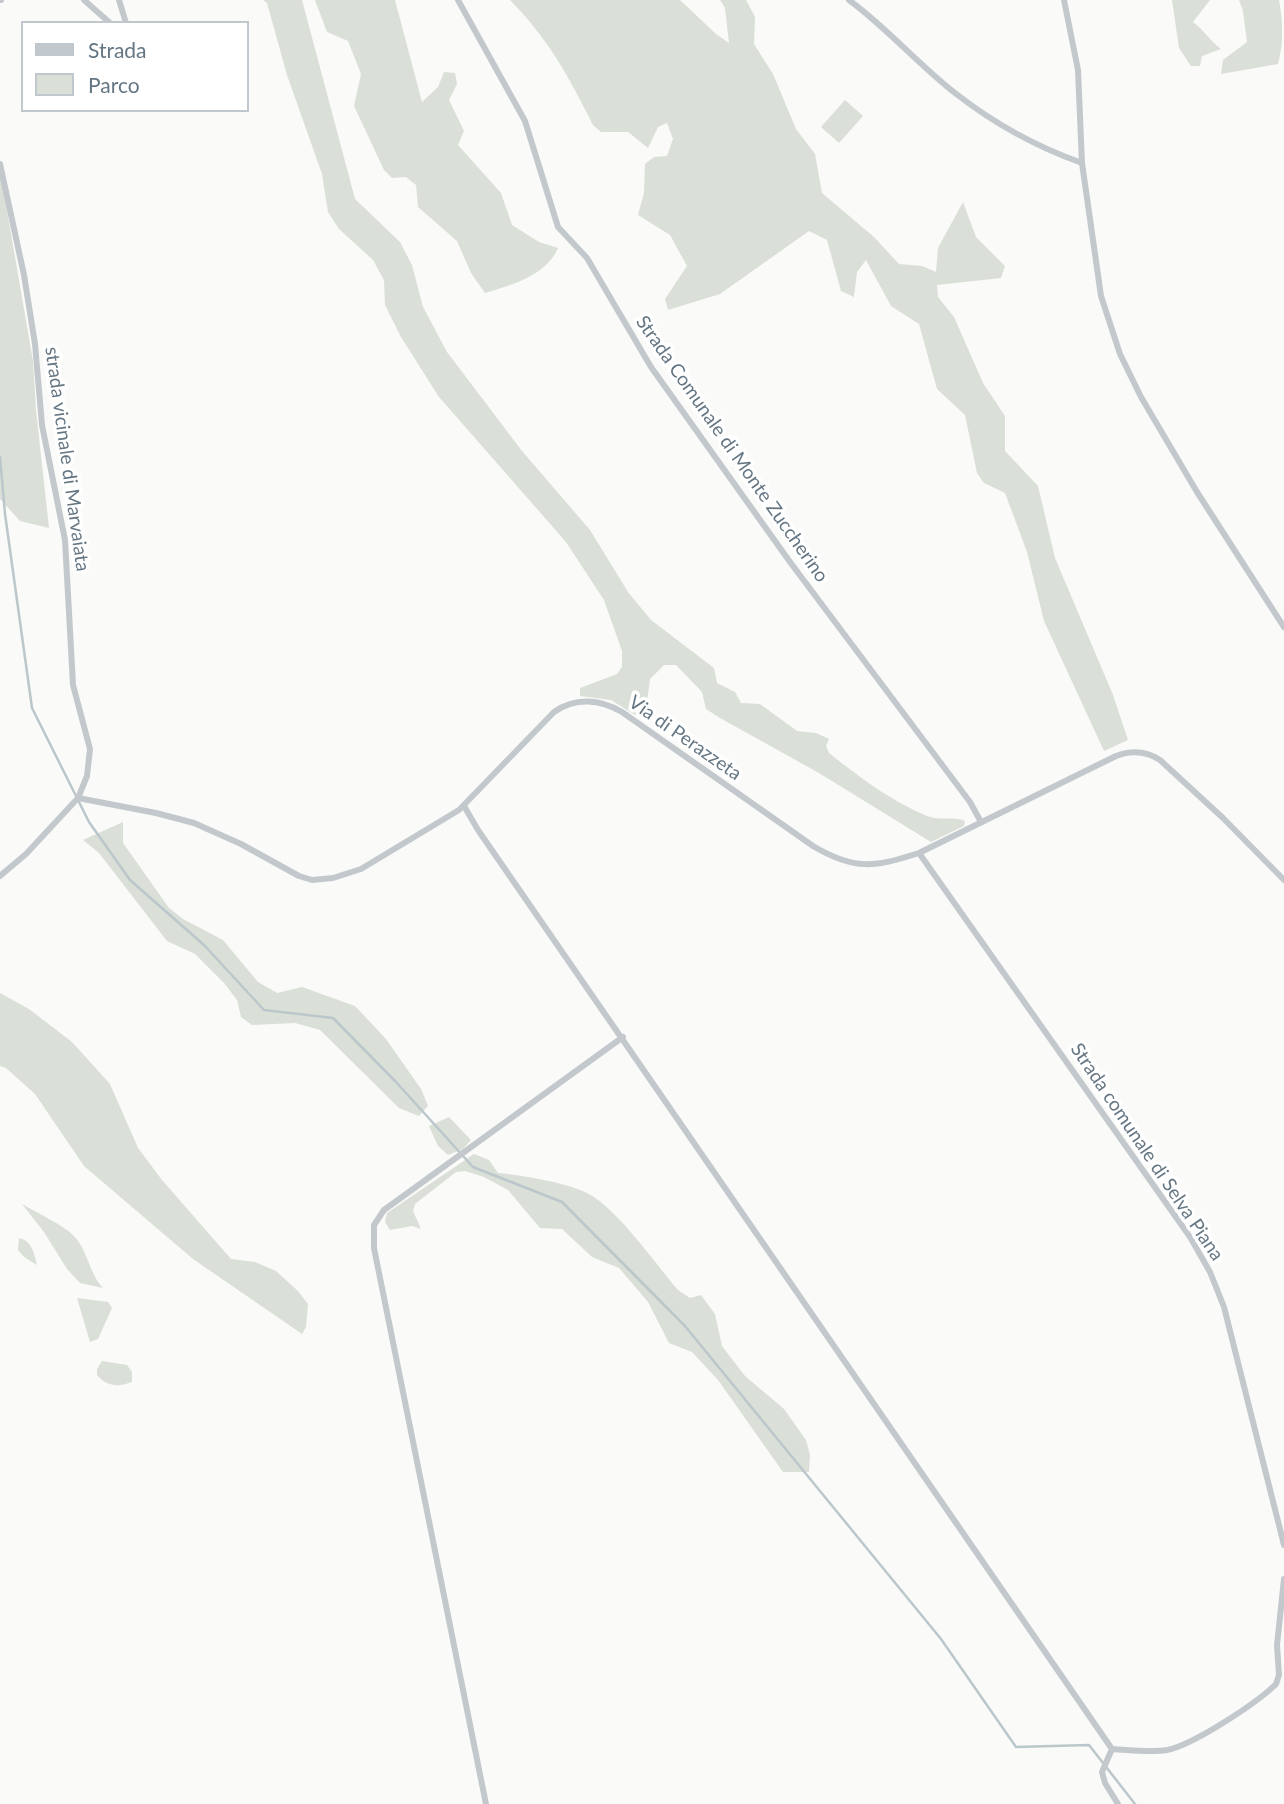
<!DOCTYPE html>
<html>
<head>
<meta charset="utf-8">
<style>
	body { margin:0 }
	#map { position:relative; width:1284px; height:1804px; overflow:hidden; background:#fafaf8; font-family:Lato,sans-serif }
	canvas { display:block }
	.legend { position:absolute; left:21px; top:21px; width:228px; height:91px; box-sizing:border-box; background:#fff; border:2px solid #c1c8cd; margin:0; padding:9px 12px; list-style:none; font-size:21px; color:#657683 }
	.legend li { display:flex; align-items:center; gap:14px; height:35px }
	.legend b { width:35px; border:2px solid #c1c8cd }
</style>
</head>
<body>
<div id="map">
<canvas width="1284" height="1804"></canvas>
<ul class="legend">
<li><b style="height:9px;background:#c3c8cc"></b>Strada</li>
<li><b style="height:19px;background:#dadfd7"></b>Parco</li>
</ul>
</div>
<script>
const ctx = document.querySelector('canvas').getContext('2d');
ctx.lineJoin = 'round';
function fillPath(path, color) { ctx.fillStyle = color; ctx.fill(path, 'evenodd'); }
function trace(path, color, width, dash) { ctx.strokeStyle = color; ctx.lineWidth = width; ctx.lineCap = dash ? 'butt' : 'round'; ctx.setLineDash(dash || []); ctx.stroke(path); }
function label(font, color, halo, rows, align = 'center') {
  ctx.font = font + ' Lato,sans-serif'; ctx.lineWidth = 7; ctx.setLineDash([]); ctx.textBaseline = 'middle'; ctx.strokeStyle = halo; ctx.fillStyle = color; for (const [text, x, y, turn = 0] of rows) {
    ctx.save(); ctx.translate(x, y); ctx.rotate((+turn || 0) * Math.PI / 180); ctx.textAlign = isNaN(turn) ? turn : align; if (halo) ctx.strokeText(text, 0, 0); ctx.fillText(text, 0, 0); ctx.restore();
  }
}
fillPath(new Path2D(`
	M263,0H302L355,199L400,242L412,265L423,307L447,352L522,451L590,530L628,592L651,620L714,668L717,683L735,692L741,703L760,704L797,731L816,733L829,739L826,746L829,753C859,777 891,801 927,816C941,821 954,816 965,821L964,826L931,842L819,773L720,718L706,709L702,692L676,665H664L650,679L646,710L641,715H635L611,700L580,696V688L617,674L622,667V651L604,600L566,542L439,397L401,337L385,305L384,280L373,260L339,229L328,212L322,174L287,75L267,3Z
	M315,0H395L422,102L438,87L444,72L455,73L457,84L449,100L464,131L458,145L501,193L512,225L539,242L558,248C546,276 511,285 485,293L471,273L457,241L418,207L416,185L406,177L392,178L384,170L354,106L361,74L348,41L327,32Z
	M510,0H680L716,34L729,43L725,8L720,0H746L755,17L754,44L773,74L796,129L815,154L822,193L874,237L899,264L922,266L936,272L938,248L963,202L976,237L1005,266L1001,278L937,285L938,297L954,317L983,383L1005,416V451L1038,486L1055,558L1113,695L1128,740L1104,751L1044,621L1027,552L1005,493L984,483L977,473L965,415L937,389L919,324L891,306L866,260L857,272L854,297L841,291L827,240L809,231L720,294L668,310L665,299L687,266L670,235L638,215L644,193L645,164L654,157L667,156L673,139L667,123L658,127L648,148L628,132H601L593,125C568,75 549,40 510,0Z
	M1172,0H1210L1193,22C1204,30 1210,41 1221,49L1202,56L1200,66H1191L1179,48Z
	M1239,0H1279C1283,22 1284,42 1278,64L1221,74L1223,60L1247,42L1243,11Z
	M845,100L863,116L839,143L821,127Z
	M0,170L33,361L36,410L49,528L20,521L0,499Z
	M123,822V843L169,908L183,919L223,940L258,982L277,993L302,987L355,1006L386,1039L421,1089L428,1106L419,1116L399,1108L320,1030L295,1023L252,1025L241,1017L237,1000L224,983L195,954L167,941L99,853L83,840Z
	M0,993L29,1009L72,1042L110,1084L138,1148L162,1180L231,1259L255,1262L276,1271L298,1291L308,1304L306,1327L302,1334L193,1259L84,1166L35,1094L6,1068L0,1066Z
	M449,1117L471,1140L463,1149L448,1155L438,1146L429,1126Z
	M474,1154L489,1160L498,1173C525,1176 565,1182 589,1194C618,1210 655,1263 678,1290L690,1298L701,1295L715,1314L722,1346L745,1376L784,1409L806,1440L810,1455L809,1472H783L718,1380L692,1352L669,1343L648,1302L619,1268L592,1257L562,1229L540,1228L508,1190L484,1177L465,1171L456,1172L415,1204L413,1211L421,1229L412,1226L390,1230L385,1222L387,1213Z
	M22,1204C37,1213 62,1224 74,1236C88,1251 89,1273 103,1288L80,1283L67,1269L44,1232Z
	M19,1238C32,1241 34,1253 37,1265L24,1257L18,1250Z
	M77,1298L108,1302L112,1308L98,1339L90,1342Z
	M102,1361L127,1365L132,1372V1382C119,1387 107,1387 97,1375V1369Z`), '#dadfd7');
trace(new Path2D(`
	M0,457L5,514L32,708L89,822L130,880L204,945L264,1010L333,1018L396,1082L473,1167L562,1202L685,1326L941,1639L1016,1747L1089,1745L1135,1804`), '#bbc7cb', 2.5);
trace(new Path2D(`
	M0,0H1
	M84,0L110,23
	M119,0L126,23
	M458,0L525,121L558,227L587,258L651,367L790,562L970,802L981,822
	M849,0C887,28 918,64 955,93C992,122 1037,147 1082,163
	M1064,0L1078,70L1082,163L1101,296L1120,354L1141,397L1197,492L1284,627
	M0,164L24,275L35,344L42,425L65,540L73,685L90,749L87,776L78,798
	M464,806L478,830L1112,1749
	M919,853L1190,1237L1210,1272L1224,1307L1284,1545
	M0,876L26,854L78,798L156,813L194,823L241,844L299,876L312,880L333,878L361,869L459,810L554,712C575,697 600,699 622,712L813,846C855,871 875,867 919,853L1116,756C1132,750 1146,751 1160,760L1223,818L1284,880
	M486,1804L374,1248V1225L384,1210L623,1037
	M1118,1804L1105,1783L1102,1772L1112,1749C1131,1750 1149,1753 1167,1750C1193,1745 1257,1703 1276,1684L1279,1675L1277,1645L1284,1579`), '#c3c8cc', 6);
label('19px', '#657683', '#fff', [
	["Strada Comunale di Monte Zuccherino",732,449,55],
	["strada vicinale di Marvaiata",67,459,82],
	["Via di Perazzeta",685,738,35],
	["Strada comunale di Selva Piana",1147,1152,56]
]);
</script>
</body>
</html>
